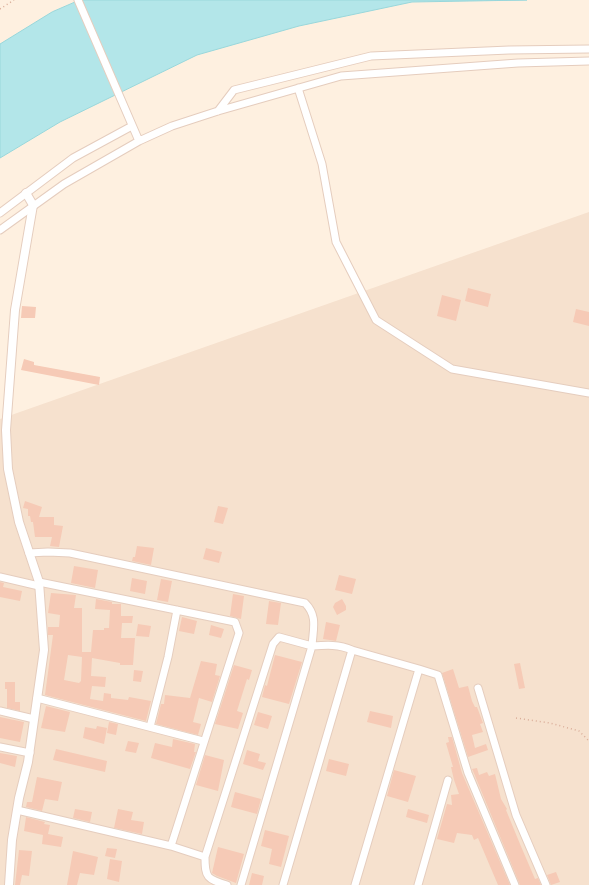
<!DOCTYPE html>
<html>
<head>
<meta charset="utf-8">
<style>
	body { margin:0 }
	canvas { display:block; background:#fef0e0 }
</style>
</head>
<body>
<canvas width="589" height="885"></canvas>
<script>
const ctx = document.querySelector('canvas').getContext('2d');
ctx.lineJoin = 'round';
function fillPath(path, color) { ctx.fillStyle = color; ctx.fill(path, 'evenodd'); }
function trace(path, color, width, dash) { ctx.strokeStyle = color; ctx.lineWidth = width; ctx.lineCap = dash ? 'butt' : 'round'; ctx.setLineDash(dash || []); ctx.stroke(path); }
fillPath(new Path2D(`
	M589,212V885H0V419Z`), '#f6e1ce');
const water = new Path2D(`
	M80,0H527L412,2L299,26L197,55L60,122L0,158V44L52,12Z`);
fillPath(water, '#b3e6e9');
trace(water, '#99d7db', 1);
fillPath(new Path2D(`
	M468,288L491,294L488,307L465,301Z
	M442,295L461,300L456,321L437,316Z
	M22,306L36,307L35,318H21Z
	M576,309L589,312V326L573,322Z
	M24,359L34,362V365L100,377L99,385L21,370Z
	M25,501L42,507L39,517H54V525L63,526L59,547L50,546L52,537H35L33,522H31L30,516H28V509L23,508Z
	M218,506L228,508L223,524L214,522Z
	M137,546L154,548L151,565L132,561L133,557H135Z
	M206,548L222,552L219,563L203,559Z
	M74,566L98,570L95,588L71,583Z
	M339,575L356,579L352,594L335,590Z
	M132,578L147,581L145,594L130,591Z
	M161,579L172,581L168,602L157,600Z
	M0,582L4,583L3,587L22,591L20,601L0,597Z
	M51,593L76,595L74,608H82V652H91L93,630H104V628H109L110,610L95,609L96,599L112,602V604H121V616H133L132,623H122L121,638H135L133,665H120V663L92,658L91,676L106,677L105,687L92,686L90,699L103,701L104,693L111,694V698L128,700L129,697L151,701L146,721L45,695L53,635H48V627H59L60,615L48,613ZM68,655L82,657L81,681L79,683L64,680Z
	M233,594L244,596L241,619L230,616Z
	M342,599L346,606V610L337,615L333,607L335,603Z
	M269,601L281,603L278,625L266,624Z
	M182,617L197,621L194,634L179,631Z
	M326,622L340,625L336,641L323,639Z
	M138,624L151,626L149,637L136,636Z
	M211,625L224,629L221,638L209,635Z
	M275,655L302,662L289,704L262,697L265,685L267,686Z
	M201,661L217,664L215,675L220,676L212,702L199,698L193,722L201,724L198,735L156,724L161,704H164L165,695L190,698Z
	M520,663L525,688L519,689L514,664Z
	M234,665L252,670L249,680L247,679L237,711L243,713L238,729L215,724Z
	M453,669L459,688L468,686L472,701L475,707H477L483,723L480,724L483,732L472,735L475,748L486,744L488,750L468,757L442,673Z
	M134,670L143,671L141,682L133,681Z
	M5,682H15V702H20V711L7,708V689H5Z
	M46,706L70,712L65,732L41,728Z
	M370,711L393,716L391,728L367,722Z
	M258,712L272,716L268,729L254,725Z
	M0,717L24,722L20,742L0,738Z
	M109,722L118,724L116,735L107,733Z
	M97,726L107,728L104,744L83,738L85,727L96,729Z
	M448,737H452L462,773L510,885H498L478,838L474,840L472,835L457,833L454,843L437,839L447,804L452,805L451,795L459,794L454,780L451,767H453L448,750L446,743L449,742Z
	M173,739L195,744L194,752H196L190,769L151,758L155,743L172,747Z
	M128,741L139,743L136,753L125,751Z
	M56,749L107,761L105,772L53,760Z
	M247,750L260,754L258,761L266,763L263,770L243,764Z
	M0,753L17,756L15,767L0,763Z
	M205,755L224,760L218,791L196,785Z
	M329,759L349,764L346,776L326,771Z
	M477,768L479,775L487,772L489,776L495,774L501,799L507,809L506,810L520,844L535,879L538,878L541,885H520L473,771L472,769Z
	M394,770L416,776L408,802L387,796Z
	M37,777L62,782L58,801L45,799L42,811L26,807L27,802H32Z
	M235,792L261,799L257,814L231,807Z
	M75,809L92,812L90,822L73,818Z
	M118,809L133,812L131,820L144,822L142,834L114,828Z
	M408,809L429,815L427,823L406,817Z
	M26,817L45,822L44,824L50,825L48,834L63,837L61,847L42,844L43,835L24,831Z
	M265,830L289,836L281,867L269,864L272,849L261,846Z
	M218,847L244,854L236,883L217,876L212,873Z
	M107,848L117,849L115,858L105,856Z
	M19,850L32,851L29,876L22,875L20,885H15Z
	M73,851L98,857L94,875L80,873L77,885H67Z
	M110,859L122,861L119,882L107,879Z
	M556,872L560,882L551,885L547,875Z
	M252,873L264,876L262,885H249Z`), '#f6cab6');
const minor = new Path2D(`
	M78,0L139,141
	M298,88L322,164L336,242L376,320L452,369L589,393
	M218,111L234,90L371,56L509,50L589,49
	M0,213L73,158L132,126
	M0,230L64,184L139,141L172,126L218,111L341,76L518,63L589,61
	M29,553L48,552L70,553L305,603C318,616 313,629 312,646C326,645 339,644 352,650
	M0,577L39,586
	M39,582L235,622L239,633L171,846L205,857L273,644L279,637L312,646L241,885
	M419,669L438,675L468,773L515,885
	M478,688L516,815L546,885
	M37,698L203,741
	M0,711L34,719
	M150,727L168,657L177,610
	M0,747L30,753
	M17,810L171,846
	M205,857C205,878 207,879 227,885
	M283,885L352,650L419,669L355,885
	M418,885L448,780`);
const tertiary = new Path2D(`
	M9,885L12,840L19,798L28,762L44,650L39,582L19,522L8,469L6,430L15,310L33,205L26,193`);
trace(minor, '#e5cdbe', 9);
trace(tertiary, '#e5cdbe', 10);
trace(new Path2D(`
	M0,9L14,0
	M516,718L550,723L579,731L589,741`), '#daad99', 1.5, [1, 3]);
trace(minor, '#fff', 7);
trace(tertiary, '#fff', 8);
</script>
</body>
</html>
